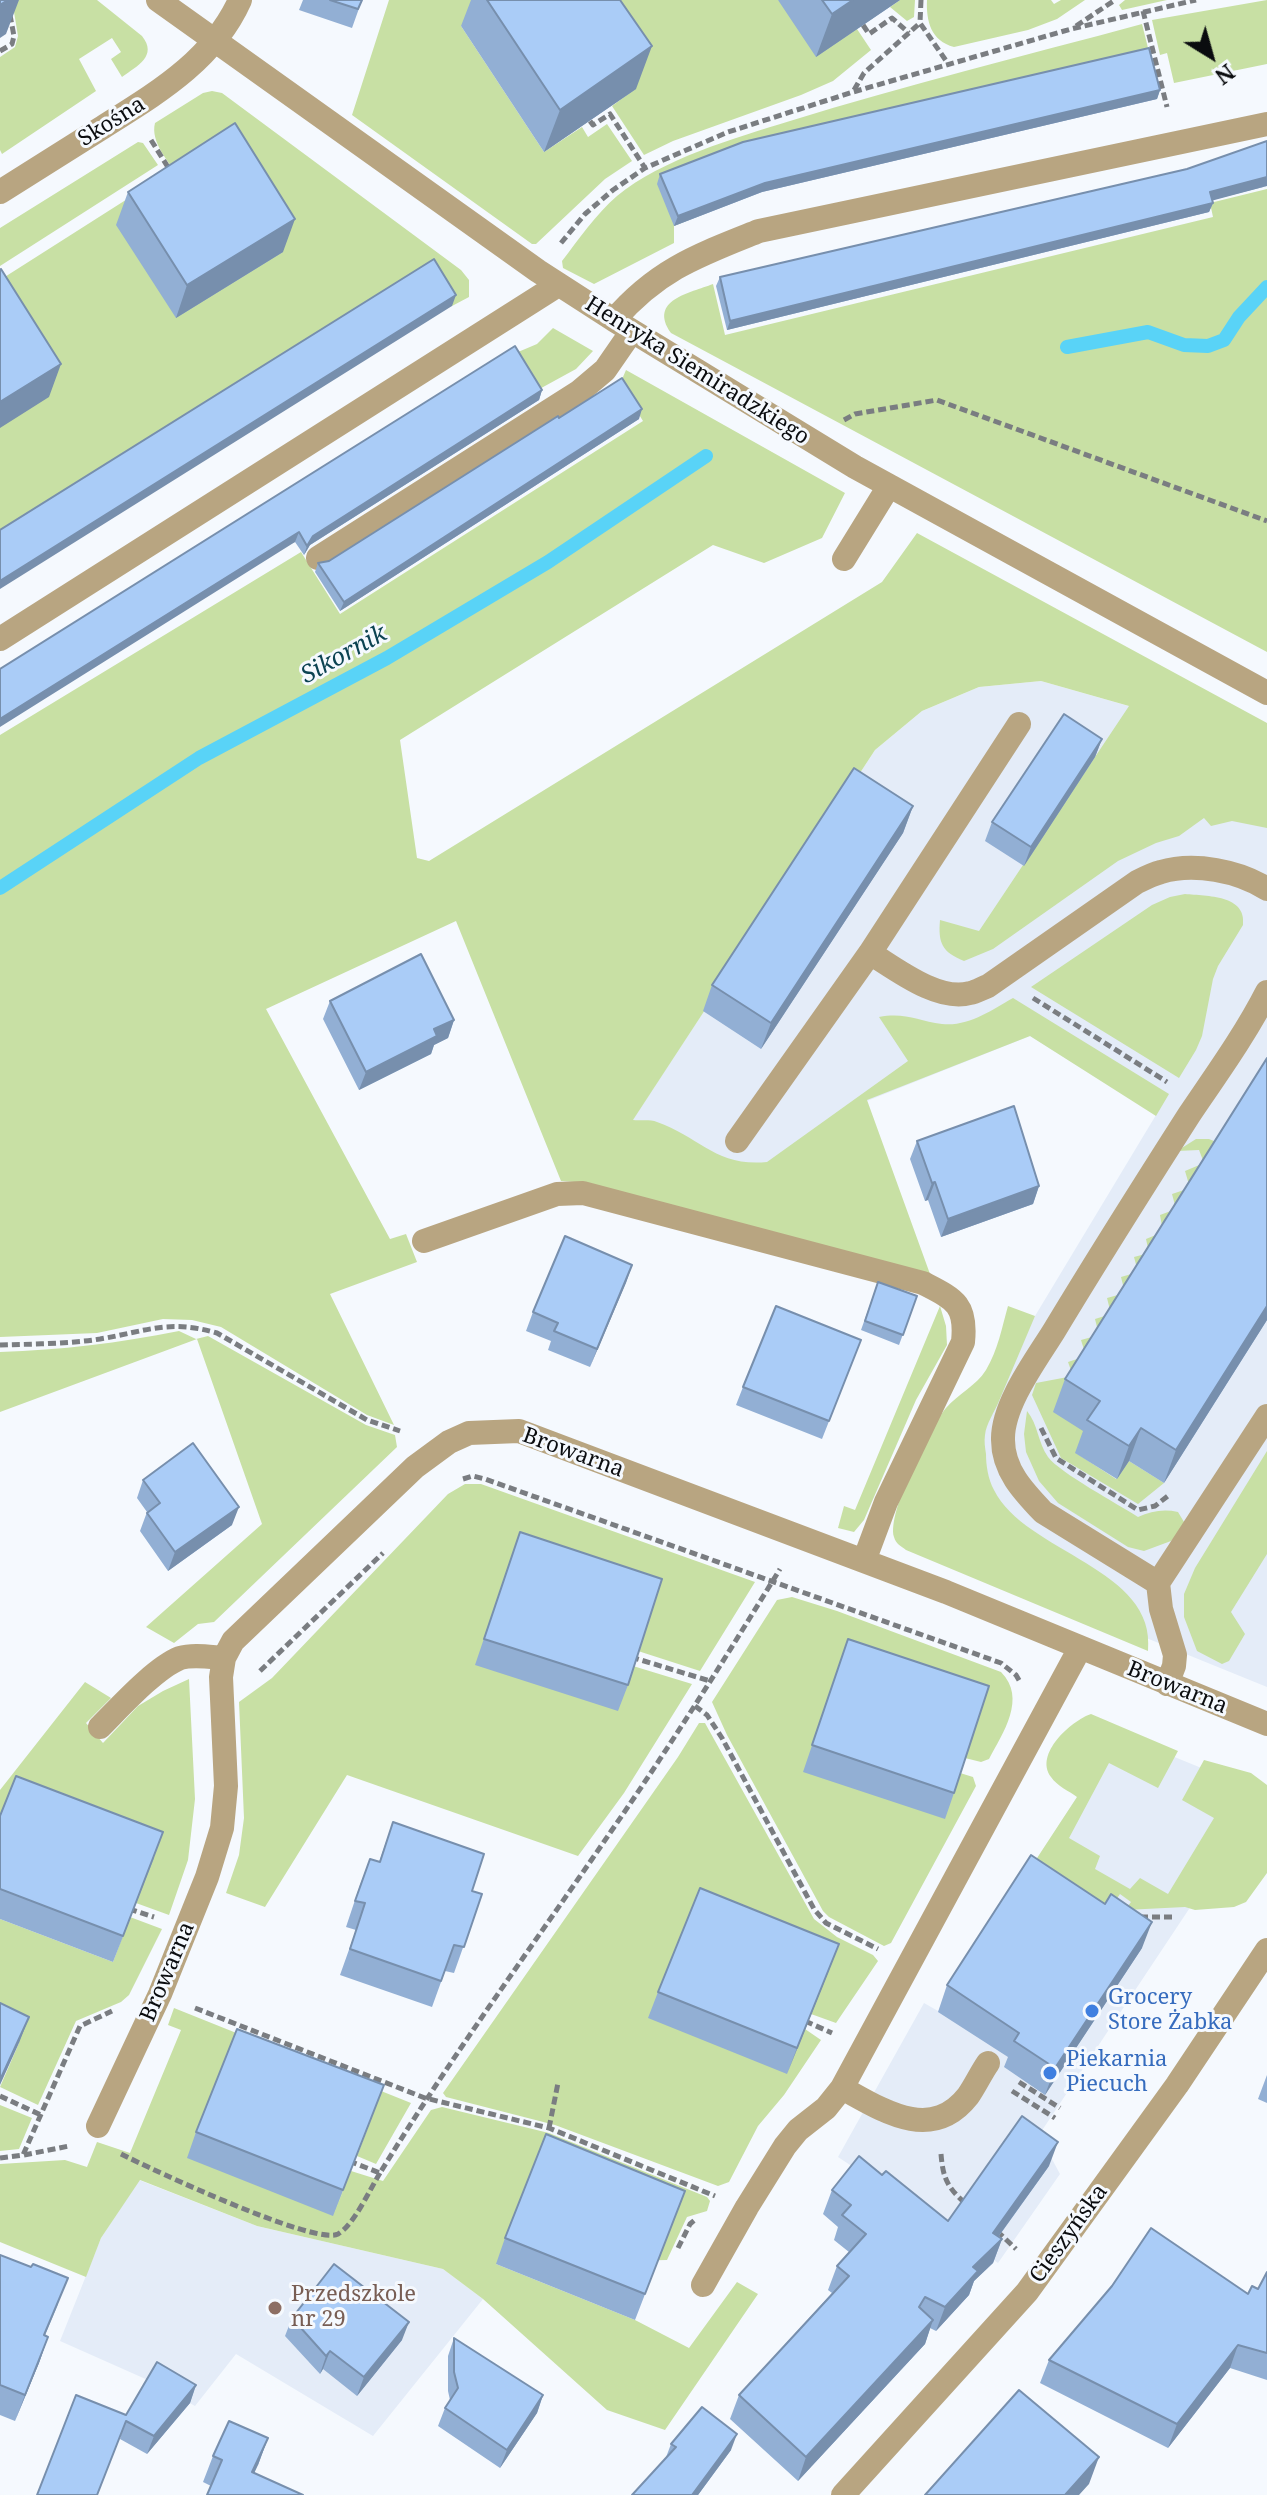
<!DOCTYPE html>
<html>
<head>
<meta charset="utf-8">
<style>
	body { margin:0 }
	#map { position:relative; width:1267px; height:2495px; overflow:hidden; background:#f5f9fe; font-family:"Noto Serif",serif }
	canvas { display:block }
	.north { position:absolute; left:1171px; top:16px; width:80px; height:80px; -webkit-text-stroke:6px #f5f9fe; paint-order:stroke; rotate:143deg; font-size:22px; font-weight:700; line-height:32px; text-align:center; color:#0a0c0f }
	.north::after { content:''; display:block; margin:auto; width:28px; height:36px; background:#0a0c0f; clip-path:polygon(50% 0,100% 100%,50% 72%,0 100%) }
</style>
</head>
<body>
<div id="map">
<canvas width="1267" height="2495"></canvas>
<div class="north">N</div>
</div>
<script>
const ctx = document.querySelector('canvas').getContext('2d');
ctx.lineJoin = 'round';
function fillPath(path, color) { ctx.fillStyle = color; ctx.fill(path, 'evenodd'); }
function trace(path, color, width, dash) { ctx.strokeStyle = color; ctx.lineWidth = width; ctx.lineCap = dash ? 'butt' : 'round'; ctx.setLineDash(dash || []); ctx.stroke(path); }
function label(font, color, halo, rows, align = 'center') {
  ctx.font = font + ' "Noto Serif",serif'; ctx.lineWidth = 6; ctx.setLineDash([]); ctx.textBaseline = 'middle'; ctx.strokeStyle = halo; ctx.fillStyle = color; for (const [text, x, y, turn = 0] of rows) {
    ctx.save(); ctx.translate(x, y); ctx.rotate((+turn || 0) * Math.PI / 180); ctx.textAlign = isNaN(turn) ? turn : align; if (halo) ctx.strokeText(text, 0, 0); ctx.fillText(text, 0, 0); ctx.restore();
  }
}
fillPath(new Path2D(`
	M1041,681L1251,741L1267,750V1687L905,1540L1035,1316L1156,1115L1030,1036L867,1101L741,1191L632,1121L875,750L922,711L979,687Z
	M1118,1734L1226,1778L1191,1906L1039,2135L1060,2174L998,2263L838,2157L924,2003L938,2011Z
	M139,2180L257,2226L443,2269L483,2299L373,2436L236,2354L195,2406L150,2381L60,2341L101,2238Z`), '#e4ecf8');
fillPath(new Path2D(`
	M12,0H97L142,36C158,56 137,66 122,77L111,59L121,52L112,38L79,59L96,91L2,154L0,150V57L15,47L18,36Z
	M389,0H501L461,26L544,152L582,127L588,137L607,124L632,161L605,179L536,244H532L352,115Z
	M577,0H778L857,29L871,50L833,81L801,95L673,141L644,155L612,106L636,88Z
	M900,0H915L914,17L907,21L890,7Z
	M927,0H1051L1054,4L1061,0H1085L1057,19L1028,30L954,47C931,41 926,21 927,0Z
	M1125,0H1167L1122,10L1119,5Z
	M1267,0V64L1174,83L1167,53L1160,55L1152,20Z
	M1142,24L1150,56L1020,86L674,226V243L594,284L563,268L562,261C579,239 596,214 617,196C662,159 735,138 790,121C906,85 1024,56 1142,24Z
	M212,91L222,93L461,270L469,280V297L452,306L430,271L0,538V280L165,175L179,178C169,162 150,142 155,123L203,93Z
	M138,142L143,143L158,165L0,266V228Z
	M1267,189V652L671,333C648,300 690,293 713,284L725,335L1213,217L1210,203Z
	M553,328L593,351L576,369L534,392L511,355L537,344Z
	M626,370L845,493L822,538L764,563L713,545L400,740L417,858L429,861L882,582L917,533L1267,723V828L1232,821L1211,826L1204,818L1179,836L1156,843L1118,861L993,949L964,961C942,952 938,943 940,920L979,931L1129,706L1041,681L979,687L922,711L875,750L633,1120C640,1121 650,1119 657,1122C700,1137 716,1167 767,1162L908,1061L879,1017C905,1012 918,1021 942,1024C968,1027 992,1010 1013,998L1169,1094L1156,1116L1030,1036L867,1100L930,1274L589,1183L561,1181L456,921L266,1009L390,1239L406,1234L417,1262L330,1294L394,1425L367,1415L221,1327L192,1320L163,1319L97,1333L0,1337V735L301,552L340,614L643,421L620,384Z
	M1185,894C1207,896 1247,895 1243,925L1218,966L1213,979L1202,1036L1196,1050L1179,1078L1031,987L1152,905L1170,897Z
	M1196,1139H1209L1221,1144L1088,1434L1076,1453L1116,1479L1129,1461L1164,1483L1138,1504L1061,1458L1032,1395L1036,1383L1073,1376L1068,1362L1086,1356L1081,1340L1099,1335L1095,1319L1111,1314L1107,1298L1125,1293L1121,1277L1138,1272L1134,1257L1149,1253L1146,1239L1163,1232L1160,1215L1176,1209L1172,1194L1190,1188L1185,1171L1204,1163L1199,1150L1177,1151Z
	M940,1306L946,1326L947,1345L916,1400L864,1520L854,1532L838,1528L844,1506L855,1510Z
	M1008,1306L1035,1316C1023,1344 1011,1373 999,1401C995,1411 986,1424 985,1435C984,1441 985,1448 986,1454C986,1465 988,1479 994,1490C1025,1553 1157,1568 1148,1651L906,1550C901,1546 896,1544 894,1537C887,1513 929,1428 946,1408C958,1394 976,1386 986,1370C998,1350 1002,1327 1008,1306Z
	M179,1331L196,1339L208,1336L366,1425L395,1435L397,1447L214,1622L198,1624L174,1643L146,1627L262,1524L197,1339L0,1412V1352C61,1350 119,1343 179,1331Z
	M1027,1411C1038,1424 1038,1443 1048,1457C1060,1473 1118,1504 1138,1517C1151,1511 1164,1509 1178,1512L1184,1522L1182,1530L1171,1541L1144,1551L1128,1547L1058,1503L1039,1481L1026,1452L1024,1434Z
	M1267,1451V1554L1231,1612L1245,1634L1229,1661L1222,1664L1197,1651L1184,1617V1594L1195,1568Z
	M465,1484H481L755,1582L700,1671L638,1651L633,1666L692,1684L624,1793L578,1856L347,1775L265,1907L226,1893L239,1855L244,1818L239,1702L272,1678L448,1494Z
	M792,1597L837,1611L1001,1672C1027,1698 1003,1733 989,1759L981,1762L965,1758L979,1712L839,1666L960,1773L973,1777L976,1786L891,1943L884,1946L829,1917L823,1911L727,1735L712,1702L777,1600Z
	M189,1679L195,1799L188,1860L169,1915L136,1903L0,1818V1790L85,1682L111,1698L86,1723L103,1743L138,1706L163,1691Z
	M1091,1714L1178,1751L1158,1788L1109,1763L1069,1838L1100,1856L1095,1869L1130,1889L1140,1878L1168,1894L1214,1818L1182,1800L1204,1760L1251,1773L1267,1785V1873L1246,1902L1234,1907L1195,1910L1185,1907L1125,1910L1131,1902L1120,1894L1107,1913L1022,1881L1077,1797C1069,1791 1057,1786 1051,1777C1034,1754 1071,1721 1091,1714Z
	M699,1723H705L814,1919L837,1937L873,1955L878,1961L836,2023L811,2014L805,2029L821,2040L784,2095L758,2126L729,2182L718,2186L555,2125L446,2097L443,2093L678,1757Z
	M130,1917L162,1929L129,1995L121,2002L76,2021L38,2105L0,2087L19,2043L0,2034V1919L113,1962Z
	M174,2008L411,2103L376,2164L357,2156L374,2112L333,2216L351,2171L383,2181L431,2110L442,2107L549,2133L707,2197L710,2201L707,2211L687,2217L667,2260L496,2264L635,2320L689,2348L737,2282L758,2294L665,2430L607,2410L483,2299L443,2269L257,2226L140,2180L101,2238L86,2277L0,2242V2164L65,2160L87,2167L97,2142L130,2153L181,2030L168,2025Z
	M0,2105L32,2118L19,2149L0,2151Z`), '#c8e0a4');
trace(new Path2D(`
	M1067,347L1148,332L1184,345L1208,346L1224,340L1239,317L1267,287
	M0,888L199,758L387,658L548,562L706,456`), '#59d3f7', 14);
trace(new Path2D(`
	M921,0L920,23L949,65
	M1143,11L1167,107
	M863,25L869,34L892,18L909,33
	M1076,26L1115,0
	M0,51L12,44L14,36L10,15
	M854,90L864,73L920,23
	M590,121L593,125L610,114L645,168
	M151,140L171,172
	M561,243L585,214L613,190L645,168L728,132L853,92L1071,29L1196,0
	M844,420L855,414L937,400L1267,521
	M1033,998L1167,1082
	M0,1345C33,1344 68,1344 100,1339C147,1331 169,1319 217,1333L367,1420L400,1431
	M1041,1428L1056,1458L1138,1510L1155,1506L1169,1495
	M463,1479L473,1476L485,1479L1001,1663L1016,1675L1020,1682
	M631,1657L710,1681
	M260,1671L383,1553
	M695,1706L707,1715L722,1738L814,1909L826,1923L878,1949
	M129,1909L154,1917
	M1140,1917H1175
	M195,2008L425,2098L549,2128L715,2196
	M805,2021L832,2033
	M1019,2082L1060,2108
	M1012,2091L1055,2118
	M0,2096L41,2115
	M549,2128L558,2083
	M121,2154C151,2169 315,2246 338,2234C354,2225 370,2189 380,2173
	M941,2154C943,2178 947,2187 965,2203
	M24,2155L69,2146
	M0,2158L23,2155L80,2026L112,2011
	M349,2161L380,2173C452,2055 534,1944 612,1830C671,1745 726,1657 780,1569
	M997,2231L1016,2249
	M678,2248L690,2224L696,2219`), '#7a7d81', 5, [8, 4]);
trace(new Path2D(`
	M158,0L538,271L614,320L855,467L1267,693
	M0,192C33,171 67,150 100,129C155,94 212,62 240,0
	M614,320C658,269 699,255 759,231L1267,124
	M318,558L579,392L605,370L632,331
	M844,559L889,486
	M0,639L558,285
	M1019,724L870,953C896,969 938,1002 970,993C976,992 982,988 988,986L1137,882C1145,878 1153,874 1161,872C1194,862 1239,871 1267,889
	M1267,992C1245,1035 1216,1075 1189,1115C1143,1187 1098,1258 1054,1331C1036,1360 1002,1405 1003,1440C1003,1470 1023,1491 1043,1512L1158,1583L1267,1416
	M737,1141L870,953
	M424,1241L557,1194L583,1193L923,1283C954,1299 967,1304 963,1342L886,1502L864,1561
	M1158,1583L1161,1609L1175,1655L1174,1666L1167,1684
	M100,1727C120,1707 155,1668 180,1658C193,1654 210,1657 224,1658
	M842,2088C882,2110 931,2143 968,2096C975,2086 981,2073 988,2063
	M98,2126L160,1994L207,1877L222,1828L226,1786L221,1677L224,1658L233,1641L415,1467L449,1442L469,1433L519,1431L946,1592L1267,1724
	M703,2285L747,2207L785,2146L798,2130L826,2108L842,2088L1080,1648
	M843,2495L1027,2292L1177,2085L1267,1950`), '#b8a581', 24);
fillPath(new Path2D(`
	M303,0H362L352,28L299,10Z
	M471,0H620L636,89L544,152L461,26Z
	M778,0H900L816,57Z
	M1160,90L1157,99L762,192L674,226L657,184L660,174Z
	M1267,186L1212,200L1213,203L1209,212L727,330L716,286L720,277Z
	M128,192L283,252L176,318L116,225Z
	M542,390L539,400L310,545L304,555L295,542L0,669Z
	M559,418L639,419L340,611L315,572L318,563L329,561Z
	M1102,739L1095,757L1024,866L985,841L992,822Z
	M913,806L903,833L761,1049L703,1011L712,985Z
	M330,1001L454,1020L448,1038L434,1045L431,1054L359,1090L323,1019Z
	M1267,1058V1320L1164,1483L1129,1461L1117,1479L1075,1453L1083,1431L1053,1412L1065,1379Z
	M917,1141L1039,1186L1033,1204L941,1237L928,1200L925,1201L910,1159Z
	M632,1265L590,1367L548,1350L551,1341L526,1331L533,1312Z
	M878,1282L917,1296L899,1345L861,1330Z
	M861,1340L822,1439L736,1405L743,1387Z
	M143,1480L232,1525L168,1571L140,1531L147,1512L137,1498Z
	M520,1532L628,1685L618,1711L475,1665Z
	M848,1639L954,1793L945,1819L803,1772Z
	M0,1816L154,1858L113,1962L0,1919Z
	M393,1822L472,1891L482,1894L454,1973L445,1971L432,2007L340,1975L356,1930L346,1927L360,1885L370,1859L379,1862Z
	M1142,1948L1045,2095L1004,2067L1008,2057L938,2012L947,1985Z
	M829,1970L787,2074L648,2018L658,1992Z
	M1267,2075V2103L1258,2099Z
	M374,2111L333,2216L187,2158L196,2132Z
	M1049,2166L999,2236L1002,2239L993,2263L974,2281L969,2295L936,2331L930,2328L925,2344L798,2481L730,2419L739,2395L832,2293L828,2290L837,2266L849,2252L834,2240L838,2227L823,2214L832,2190L882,2175L948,2221Z
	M685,2191L635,2320L496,2264L505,2238Z
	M0,2255L58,2304L45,2335L48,2337L39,2363L15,2421L0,2415Z
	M1267,2272V2380L1230,2368L1168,2448L1040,2383L1049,2360L1248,2294L1258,2289Z
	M292,2318L402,2340L357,2396L323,2369L320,2374L285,2336Z
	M454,2338L543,2395L537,2413L500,2468L438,2426L445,2408L450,2400L448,2391V2356Z
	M196,2385L190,2403L147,2454L120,2439L126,2415Z
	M268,2438L258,2465L211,2486L203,2482L213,2456Z
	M671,2444L731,2450L698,2495H632L665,2460Z`), '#92afd4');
fillPath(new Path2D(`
	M8,0H19L6,34L0,38V5Z
	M853,0H900L816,57L832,14Z
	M652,46L636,89L544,152L560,110Z
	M1160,90L1157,99L762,192L674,226L678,216L765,183Z
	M1267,177V186L1207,202L1210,192Z
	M1213,203L1209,212L727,330L730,321Z
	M295,219L283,252L176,318L187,285Z
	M456,295L452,306L0,589V581Z
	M61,364L49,397L0,428V402Z
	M542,390L539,400L310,545L304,555L307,546L313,536Z
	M642,409L639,419L340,611L344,602Z
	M299,532L295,542L0,727V719Z
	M1102,739L1095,757L1024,866L1031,847Z
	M913,806L903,833L761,1049L771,1023Z
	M454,1020L448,1038L434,1045L431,1054L359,1090L366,1072L434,1029Z
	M935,1182L928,1200L925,1201L932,1183Z
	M1039,1186L1033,1204L941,1237L948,1219Z
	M632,1265L626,1283L590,1367L597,1349Z
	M1267,1306V1320L1164,1483L1176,1450Z
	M1141,1428L1129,1461L1117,1479L1129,1446Z
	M239,1507L232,1525L168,1571L175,1552Z
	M1152,1922L1142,1948L1045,2095L1055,2068Z
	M839,1944L829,1970L787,2074L797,2048Z
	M29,2017L19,2043L0,2085V2080Z
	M1058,2142L1049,2166L985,2255L1002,2239L993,2263L974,2281L969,2295L936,2331L945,2307L973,2267L993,2233Z
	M933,2320L925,2344L798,2481L806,2457Z
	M409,2322L402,2340L357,2396L364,2377Z
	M48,2337L39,2363L15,2421L25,2395Z
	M1238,2345L1230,2368L1168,2448L1177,2424Z
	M330,2351L323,2369L320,2374L326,2356Z
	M196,2385L190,2403L147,2454L154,2436Z
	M543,2395L537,2413L500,2468L507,2450Z
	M737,2434L731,2450L698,2495H692Z
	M268,2438L258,2465L244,2495L252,2472Z
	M1099,2457L1089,2484L1079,2495H1065Z`), '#778fad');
const building = new Path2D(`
	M0,0H8L0,5Z
	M330,0H362L358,9Z
	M487,0H620L652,46L560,110Z
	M822,0H853L832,14Z
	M1149,48L1160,90L765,183L678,216L660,174L743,142Z
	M235,123L295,219L187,285L128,192Z
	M1267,141V177L1210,192L1213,203L730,321L720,277L1187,169Z
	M434,259L456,295L0,581V530Z
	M1,269L61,364L0,402V270Z
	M515,346L542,390L313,536L307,546L299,532L0,719V669Z
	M622,378L642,409L344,602L318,563L329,561L558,416L559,418Z
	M1064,714L1102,739L1031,847L992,822Z
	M854,768L913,806L771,1023L712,985Z
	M421,954L454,1020L434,1029L437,1036L366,1072L330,1001Z
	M1267,1058V1306L1176,1450L1141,1428L1129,1446L1087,1420L1100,1401L1065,1379Z
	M1014,1106L1039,1186L948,1219L935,1182L932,1183L917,1141Z
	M565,1236L632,1265L597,1349L554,1331L558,1323L533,1312Z
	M878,1282L917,1296L903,1335L865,1321Z
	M776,1306L861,1340L829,1421L743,1387Z
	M193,1443L239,1507L175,1552L147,1513L160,1503L143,1480Z
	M520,1532L662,1579L628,1685L484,1639Z
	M848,1639L989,1686L954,1793L812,1745Z
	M16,1776L163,1832L123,1936L0,1889V1816Z
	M393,1822L484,1854L472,1891L482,1894L464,1947L454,1945L441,1981L350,1949L365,1903L355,1901L370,1859L380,1862Z
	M1031,1855L1105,1904L1111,1894L1152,1922L1055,2068L1014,2041L1019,2033L947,1985Z
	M700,1888L839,1944L797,2048L658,1992Z
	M0,2003L29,2017L0,2080Z
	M237,2029L384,2085L343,2190L196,2132Z
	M1022,2116L1058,2142L993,2233L1002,2239L973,2267L978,2271L945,2307L925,2297L919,2307L933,2320L806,2457L739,2395L849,2276L837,2266L866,2234L842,2215L851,2205L832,2190L859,2156L882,2175L886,2171L948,2221Z
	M546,2134L685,2191L645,2294L505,2238Z
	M1151,2228L1248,2294L1252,2286L1258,2289L1267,2272V2353L1238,2345L1177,2424L1049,2360L1112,2286Z
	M0,2255L31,2267L33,2264L68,2278L44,2335L48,2337L25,2395L0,2385Z
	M334,2264L409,2322L364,2377L330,2351L326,2356L292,2318Z
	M454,2338L543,2395L507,2450L445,2408L458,2388L454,2372Z
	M157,2362L196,2385L154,2436L126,2421L97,2495H37L76,2395L126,2415Z
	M1019,2390L1099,2457L1065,2495H925Z
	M702,2407L737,2434L692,2495H632L676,2447L671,2444Z
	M229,2421L268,2438L252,2472L303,2495H207L222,2460L213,2456Z`);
fillPath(building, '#aaccf7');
trace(building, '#778fad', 2);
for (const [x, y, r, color] of [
	[1092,2011,8,"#3f7fe0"],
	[1050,2073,8,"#3f7fe0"],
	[275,2308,8,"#8d6e63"]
]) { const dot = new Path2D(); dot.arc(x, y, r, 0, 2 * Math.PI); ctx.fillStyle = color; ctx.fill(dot); trace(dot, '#f5f9fe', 3); }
label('22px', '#0a0c0f', '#f5f9fe', [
	["Skośna",112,122,-32],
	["Henryka Siemiradzkiego",697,371,32],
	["Browarna",573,1453,20],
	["Browarna",1177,1688,22],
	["Browarna",168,1972,-67],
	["Cieszyńska",1069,2234,-54]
]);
label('22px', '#366cbe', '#f5f9fe', [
	["Grocery",1108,1998],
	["Store Żabka",1108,2023],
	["Piekarnia",1066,2060],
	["Piecuch",1066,2085]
], 'left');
label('22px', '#785e54', '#f5f9fe', [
	["Przedszkole",291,2295],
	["nr 29",291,2320]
], 'left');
label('italic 24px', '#0c4352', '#f5f9fe', [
	["Sikornik",344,655,-29]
]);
</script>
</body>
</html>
